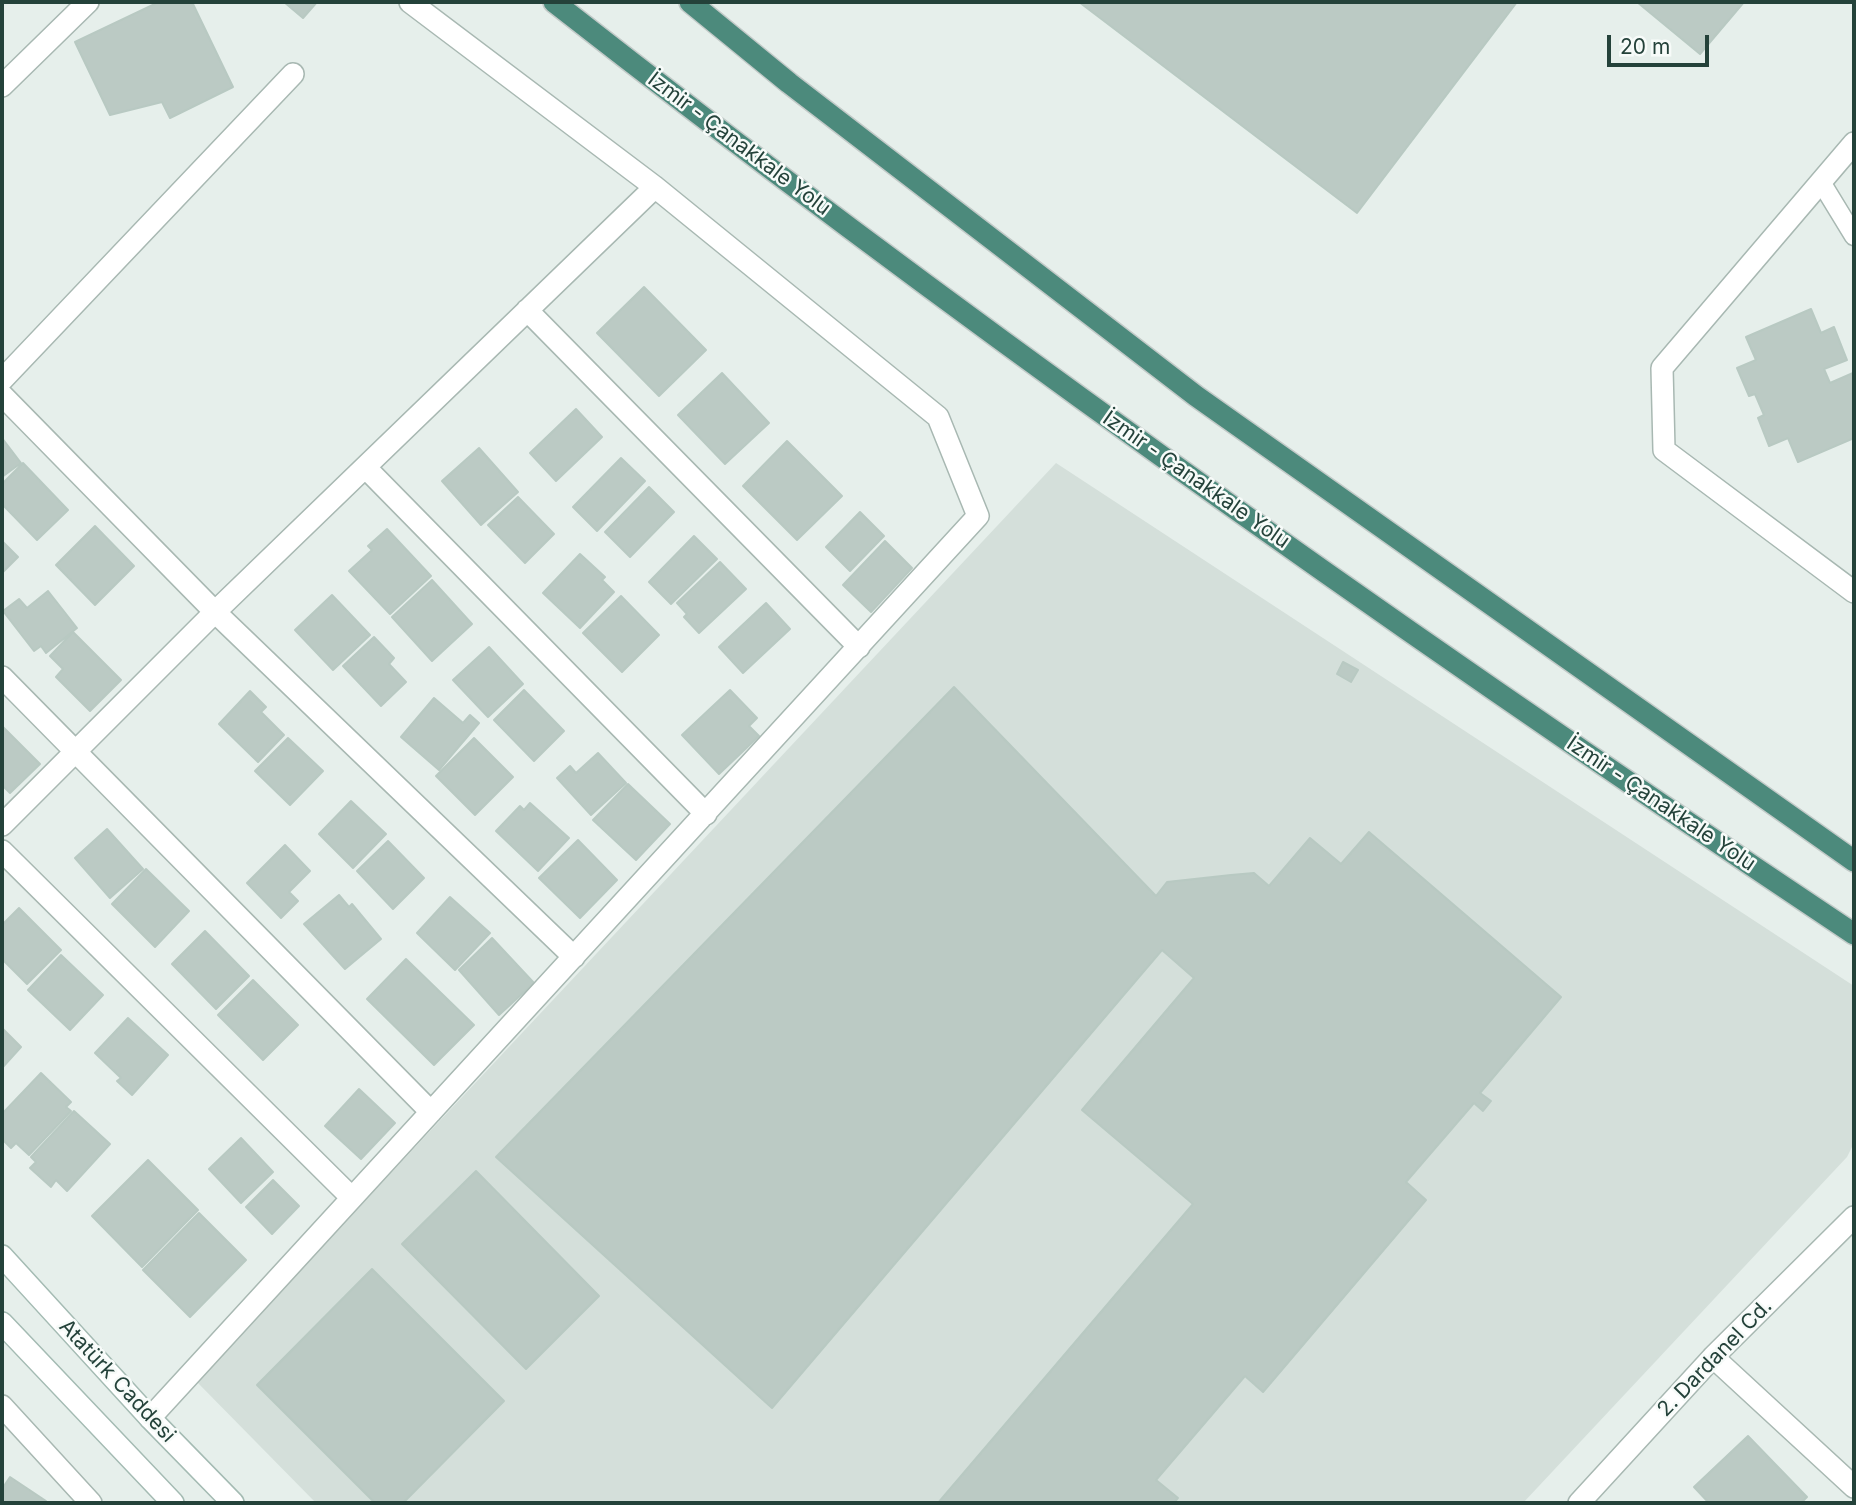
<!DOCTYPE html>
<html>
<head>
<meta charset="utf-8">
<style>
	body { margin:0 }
	#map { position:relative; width:1856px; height:1505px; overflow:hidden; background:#e6efeb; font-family:Inter,sans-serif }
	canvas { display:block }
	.frame { position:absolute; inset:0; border:4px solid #24423a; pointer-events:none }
	.scale { position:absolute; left:1607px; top:35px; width:102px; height:32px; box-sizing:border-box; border:4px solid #24423a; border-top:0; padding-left:9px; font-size:21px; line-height:24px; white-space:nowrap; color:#24423a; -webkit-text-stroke:5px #f7fbf9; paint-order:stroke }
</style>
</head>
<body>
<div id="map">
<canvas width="1856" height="1505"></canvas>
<div class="frame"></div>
<div class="scale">20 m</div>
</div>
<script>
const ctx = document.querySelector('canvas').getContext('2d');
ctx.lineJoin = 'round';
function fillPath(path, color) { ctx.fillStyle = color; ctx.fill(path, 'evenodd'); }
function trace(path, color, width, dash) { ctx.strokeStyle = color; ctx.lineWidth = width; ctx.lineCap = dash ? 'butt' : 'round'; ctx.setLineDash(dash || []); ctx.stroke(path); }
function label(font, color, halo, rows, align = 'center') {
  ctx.font = font + ' Inter,sans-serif'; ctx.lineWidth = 5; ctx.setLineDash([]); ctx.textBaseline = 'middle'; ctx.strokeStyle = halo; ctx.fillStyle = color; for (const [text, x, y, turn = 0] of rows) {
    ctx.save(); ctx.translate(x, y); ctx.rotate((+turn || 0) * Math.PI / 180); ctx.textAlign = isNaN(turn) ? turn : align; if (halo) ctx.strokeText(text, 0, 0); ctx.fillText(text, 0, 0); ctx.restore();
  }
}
fillPath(new Path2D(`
	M1056,463L1854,986V1143L1847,1157L1523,1503H316L196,1381Z`), '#d4dfda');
const building = new Path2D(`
	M159,2H192L233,87L170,118L162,102L110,115L75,42Z
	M284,2H317L303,18Z
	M1079,2H1517L1357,213Z
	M1637,2H1744L1700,54Z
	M644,287L706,350L659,396L597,333Z
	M1811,309L1821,333L1834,327L1847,360L1824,369L1830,383L1853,373L1854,375V438L1798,462L1788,438L1769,446L1758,418L1764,415L1755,394L1749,396L1737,368L1756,360L1746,337Z
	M722,373L769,423L725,464L678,415Z
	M576,409L602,437L556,481L530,453Z
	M2,438L21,463L2,477Z
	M787,441L842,496L797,540L743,486Z
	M479,448L518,492L481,525L442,481Z
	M621,458L645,481L597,531L573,507Z
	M23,463L68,510L37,540L2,504V484Z
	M649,487L674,512L630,557L605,532Z
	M518,497L554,534L525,563L488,525Z
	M860,512L884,536L850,571L826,547Z
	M95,526L134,566L95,605L56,565Z
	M387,529L431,576L390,614L349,571L372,550L368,546Z
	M694,536L717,559L671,604L649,582Z
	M2,541L18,557L2,573Z
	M885,541L912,568L871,612L843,585Z
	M580,554L605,577L602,580L614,592L580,628L543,593Z
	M720,562L746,589L699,633L684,617L687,614L677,603Z
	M432,580L472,624L432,661L392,617Z
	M48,591L77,628L46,653L41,646L34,651L3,611L19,599L27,608Z
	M332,595L370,635L333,670L295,630Z
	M621,596L659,635L622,672L583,633Z
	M766,603L790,629L743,673L719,647Z
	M73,632L121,680L90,711L56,677L63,669L50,656Z
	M374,637L394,658L389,664L406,682L381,706L343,666Z
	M489,647L523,684L488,717L453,680Z
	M1343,662L1358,670L1351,682L1337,674Z
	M954,687L1156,896L1167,882L1231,875L1254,873L1269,886L1310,838L1341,864L1369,832L1561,997L1480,1093L1491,1101L1483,1111L1474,1103L1406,1182L1426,1200L1263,1392L1245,1376L1156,1480L1178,1498L1174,1503H938L1193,1204L1082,1110L1194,978L1162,950L772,1408L496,1157Z
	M524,690L564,731L534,761L494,720Z
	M730,690L757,718L749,726L759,736L719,774L682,735Z
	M250,691L266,707L261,712L284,735L258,762L219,724Z
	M434,698L463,723L470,715L479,723L439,770L401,737Z
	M2,726L40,764L10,793L2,785Z
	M288,738L323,771L290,805L255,771Z
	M474,738L513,777L475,815L436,776Z
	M598,753L626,783L591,815L557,778L570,766L576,773Z
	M628,784L670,824L636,860L593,820Z
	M351,801L386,834L353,868L319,834Z
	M530,803L569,838L538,871L496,831L520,806L524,810Z
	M107,829L143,869L110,898L75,858Z
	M578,840L617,880L580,918L539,878Z
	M388,841L424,878L393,909L357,871Z
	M285,845L310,871L289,892L298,901L281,918L247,883Z
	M146,869L189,911L155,947L112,904Z
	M339,895L349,907L352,904L381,939L345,969L304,924Z
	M450,897L490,933L455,970L417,933Z
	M19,908L61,950L27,984L2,959V925Z
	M205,931L249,976L216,1009L172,964Z
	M492,938L534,983L499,1015L459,970Z
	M61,955L103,995L70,1030L28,990Z
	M406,959L474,1025L434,1065L367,999Z
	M253,980L298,1025L263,1060L218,1015Z
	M128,1018L168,1055L132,1095L117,1081L121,1078L95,1053Z
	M2,1028L21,1047L2,1068Z
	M41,1073L71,1102L66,1107L71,1111L29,1155L16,1143L11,1148L2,1139V1114Z
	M359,1089L395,1123L361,1159L325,1126Z
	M74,1111L110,1144L67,1191L56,1180L51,1187L30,1168L36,1162L31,1157Z
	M241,1138L273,1172L241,1203L209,1169Z
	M148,1160L198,1210L142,1267L92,1216Z
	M476,1171L599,1296L526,1369L402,1244Z
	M273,1180L299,1206L272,1234L246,1207Z
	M199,1213L246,1260L190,1317L143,1270Z
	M372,1269L504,1401L403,1503H375L257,1385Z
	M1748,1436L1807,1497L1801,1503H1709L1694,1487Z
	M10,1477L46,1501L45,1503H2V1489Z`);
fillPath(building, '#bbcac4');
trace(building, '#b8c9c2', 2);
const service = new Path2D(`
	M1821,182L1854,236`);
const minor = new Path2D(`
	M2,86L88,2
	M1854,143L1662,368L1664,450L1854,592
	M527,310L859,647
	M2,380L293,74
	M2,395L215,612L574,957
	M365,467L706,814
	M2,677L431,1112
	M2,825L215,612L655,187
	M2,851L351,1197
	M1713,1357L1854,1487
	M2,1406L91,1503
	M150,1418L978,516L938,417L655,187L410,2
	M1579,1503L1713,1357L1854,1217`);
const secondary = new Path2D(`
	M2,1256L150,1418L233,1503
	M2,1323L173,1503`);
const trunk = new Path2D(`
	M554,2C974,331 1410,638 1854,934
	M690,2L789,83L1196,396L1854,861`);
trace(service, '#a8b8b2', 21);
trace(minor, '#a8b8b2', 24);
trace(secondary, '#a4bbb3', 24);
trace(trunk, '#c2cac8', 24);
trace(service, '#fff', 18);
trace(minor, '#fff', 21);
trace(secondary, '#fff', 21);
trace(trunk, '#4c8a7c', 21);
label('21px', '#24423a', '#f7fbf9', [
	["İzmir - Çanakkale Yolu",739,144,37],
	["İzmir - Çanakkale Yolu",1196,480,35],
	["İzmir - Çanakkale Yolu",1661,804,34],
	["2. Dardanel Cd.",1715,1358,-46],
	["Atatürk Caddesi",117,1381,47]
]);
</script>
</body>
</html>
